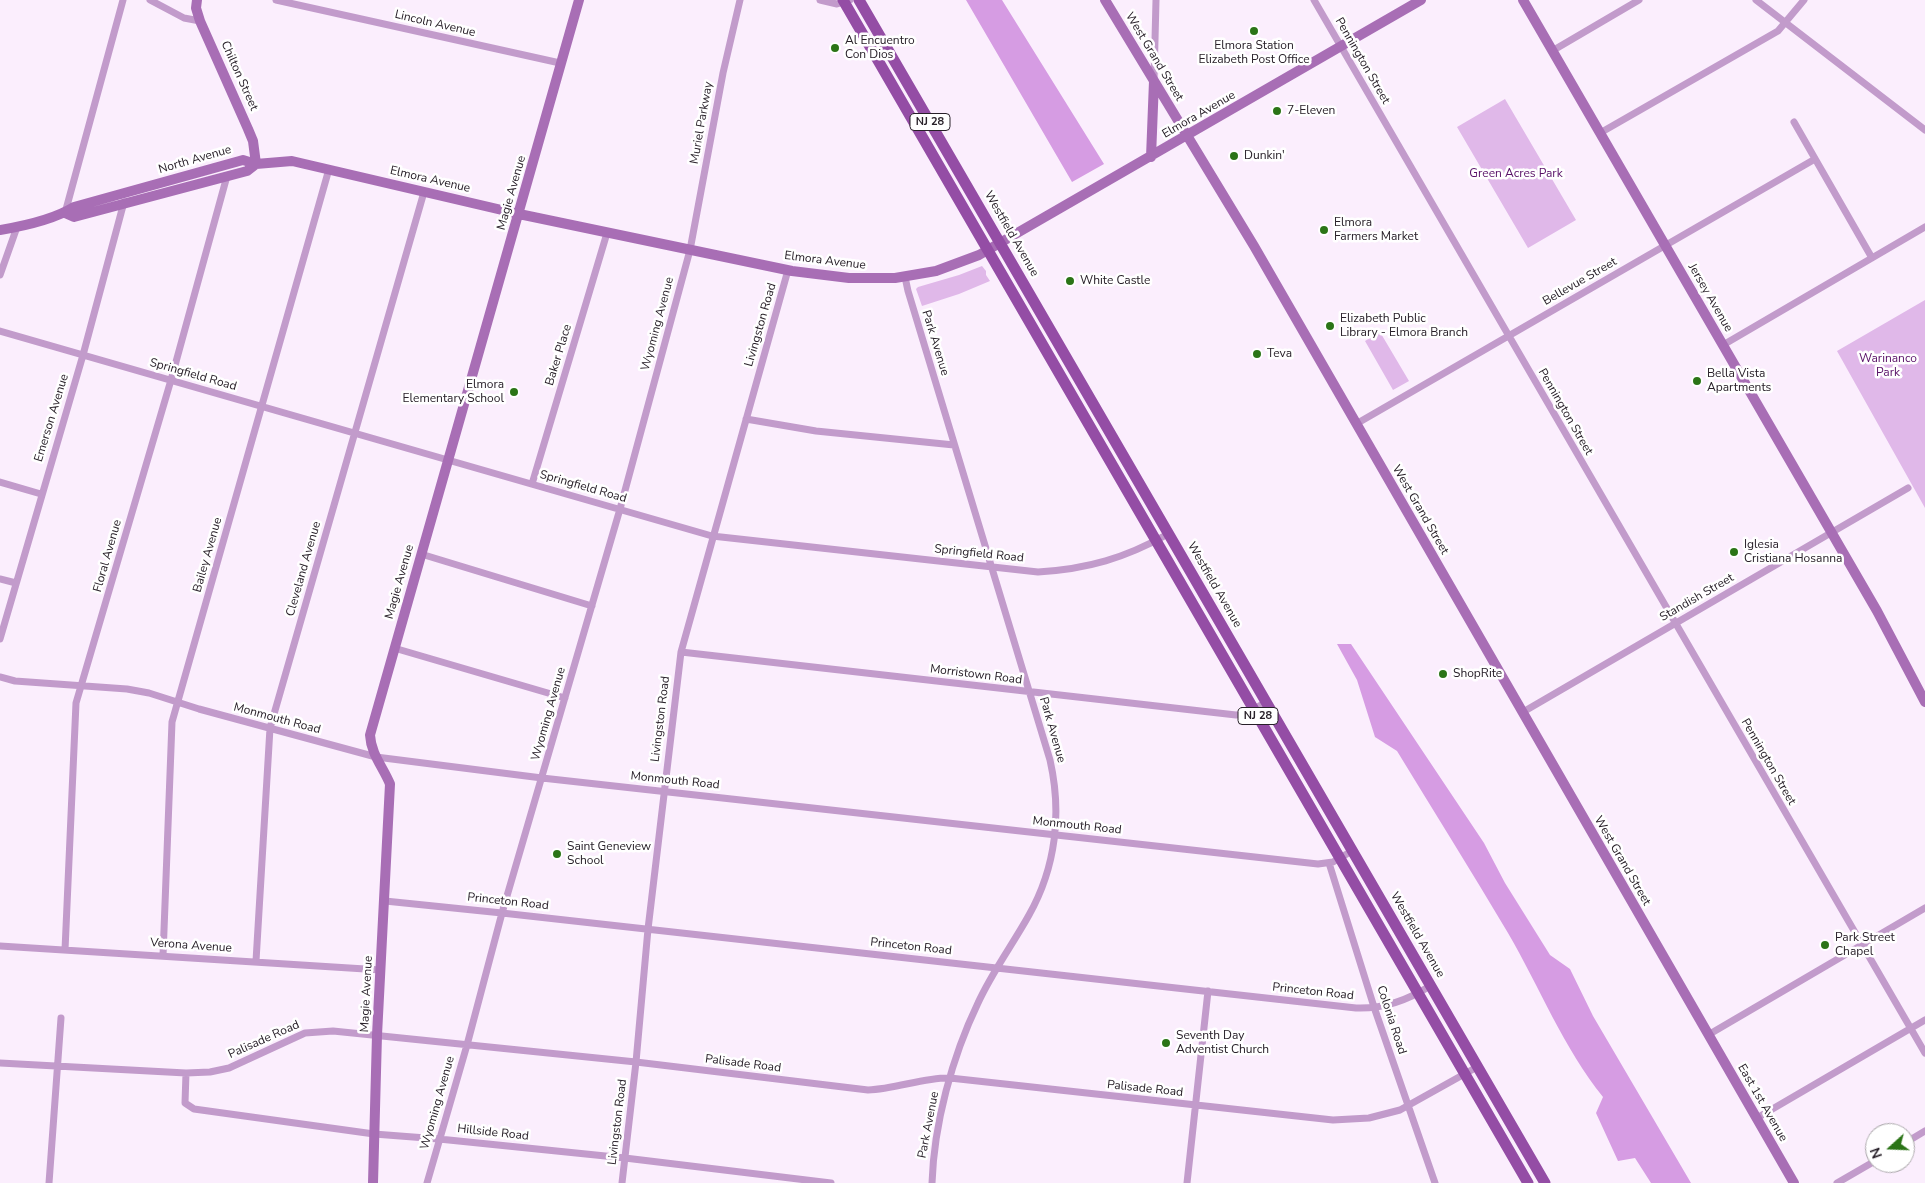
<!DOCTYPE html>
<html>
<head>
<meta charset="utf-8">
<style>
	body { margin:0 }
	#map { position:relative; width:1925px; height:1183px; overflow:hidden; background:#fbeefd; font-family:"Nunito Sans",sans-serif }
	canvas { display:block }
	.north { position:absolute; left:1865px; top:1123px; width:50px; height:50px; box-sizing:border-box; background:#fff; border:1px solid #a9a6a9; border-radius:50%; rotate:250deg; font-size:14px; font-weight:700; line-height:20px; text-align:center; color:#282029 }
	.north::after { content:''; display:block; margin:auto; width:18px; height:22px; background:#2b7417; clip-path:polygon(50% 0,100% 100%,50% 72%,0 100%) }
</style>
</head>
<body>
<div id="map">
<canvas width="1925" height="1183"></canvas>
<div class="north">N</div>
</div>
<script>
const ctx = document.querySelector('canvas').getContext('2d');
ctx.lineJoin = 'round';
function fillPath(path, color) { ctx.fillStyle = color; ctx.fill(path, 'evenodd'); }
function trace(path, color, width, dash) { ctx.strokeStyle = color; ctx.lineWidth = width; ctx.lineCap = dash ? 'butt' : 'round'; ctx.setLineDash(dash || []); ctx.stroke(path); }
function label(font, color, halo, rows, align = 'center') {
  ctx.font = font + ' "Nunito Sans",sans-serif'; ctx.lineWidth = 5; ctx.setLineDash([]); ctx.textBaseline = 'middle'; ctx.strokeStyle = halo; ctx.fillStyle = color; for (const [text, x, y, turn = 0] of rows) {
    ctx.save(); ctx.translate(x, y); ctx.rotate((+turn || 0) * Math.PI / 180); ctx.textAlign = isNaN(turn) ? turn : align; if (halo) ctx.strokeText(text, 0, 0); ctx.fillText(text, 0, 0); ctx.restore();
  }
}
fillPath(new Path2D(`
	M1505,99L1576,220L1528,248L1457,127Z
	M982,266L986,271V275L990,281L959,294L922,306L916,289L918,287L959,275Z
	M1925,300V508L1837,351Z
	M1380,332L1409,381L1393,390L1365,341Z`), '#e0b8e9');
fillPath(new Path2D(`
	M966,0H1002L1104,164L1072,182Z
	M1337,644H1351L1484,843L1505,883L1550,955L1570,969L1593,1016L1691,1183H1651L1635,1158L1618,1161L1596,1113L1603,1097C1564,1049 1539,986 1508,933C1472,872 1434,812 1397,751L1375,737L1357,680Z`), '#d69ce3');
trace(new Path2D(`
	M150,0L184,18L200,21
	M276,0L560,63
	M820,0L837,4L850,0
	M1314,0L1925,1053
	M1756,0L1925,130
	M1552,51L1639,0
	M1154,80L1156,0
	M1794,122L1872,258
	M1600,133L1778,31L1804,0
	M65,213L123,0
	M0,275L17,227
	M905,277L908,291L1050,760C1062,813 1056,867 1029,915C1013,944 992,972 978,1003C952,1057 934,1124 932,1183
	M0,331L712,536L1038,572C1088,569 1125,558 1168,534
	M1723,345L1925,227
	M746,419L816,431L954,445
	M1356,424L1815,159
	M0,482L41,494
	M532,484L607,233
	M421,554L592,606
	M0,579L16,583
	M0,639L83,355L124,202
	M394,648L565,698
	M681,652L1236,715L1246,714L1266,702
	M0,677L15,681L127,689L149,693L199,709L376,757L542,778L1318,864L1333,862L1352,851
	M1523,712L1908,488
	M1329,863L1374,1007L1435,1183
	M385,901L502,913L1356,1008C1383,1009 1408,1000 1430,986
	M0,946L381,970
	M65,950L76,703L171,380L227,176
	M163,956L172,722L329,169
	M256,961L270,728L424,192
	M1708,1035L1925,908
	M0,1063L186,1073L210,1072L229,1068L305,1033L333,1031L636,1062L868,1090C896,1089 925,1077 950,1078L1333,1120L1369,1118L1400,1110L1477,1067
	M186,1073L185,1103L194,1109L374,1134L439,1139L625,1158L831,1183
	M1757,1118L1925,1020
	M1905,1143L1925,1131
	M49,1183L61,1018
	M427,1183L467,1045L502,913L620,509L690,250L723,73L740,0
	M622,1183L636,1062L648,929L681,652L788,270
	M1187,1183L1208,991
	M1837,1183L1875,1161`), '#c29bcb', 7);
trace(new Path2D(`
	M197,0L196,8L200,21L248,129L253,141L256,164
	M1105,0L1254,246L1794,1183
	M1523,0L1877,611L1925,702
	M1151,157L1154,81
	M65,213L74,217L247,171L256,164
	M0,230C24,226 53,220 74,207L243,160L256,164L292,161L519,214L792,271L849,278H895L936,271L979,255L1421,0
	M373,1183L377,1035L390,784C383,767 371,754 370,735L579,0`), '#a86eb5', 10);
trace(new Path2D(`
	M843,0L1528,1183
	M859,0L1545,1183`), '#944da5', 11);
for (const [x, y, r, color] of [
	[1254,31,5,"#2b7417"],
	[835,48,5,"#2b7417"],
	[1277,111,5,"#2b7417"],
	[1234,156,5,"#2b7417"],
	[1324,230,5,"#2b7417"],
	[1070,281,5,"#2b7417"],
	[1330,326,5,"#2b7417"],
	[1257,354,5,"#2b7417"],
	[1697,381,5,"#2b7417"],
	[514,392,5,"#2b7417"],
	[1734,552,5,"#2b7417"],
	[1443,674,5,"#2b7417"],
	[557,854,5,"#2b7417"],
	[1825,945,5,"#2b7417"],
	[1166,1043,5,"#2b7417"]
]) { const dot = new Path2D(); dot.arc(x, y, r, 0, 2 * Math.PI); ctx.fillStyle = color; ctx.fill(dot); trace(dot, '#fff', 2); }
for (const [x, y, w] of [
	[930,122,40],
	[1258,716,40]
]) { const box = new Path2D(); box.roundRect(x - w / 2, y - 8.5, w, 17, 4); ctx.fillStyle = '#fff'; ctx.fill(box); trace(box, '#282029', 1); }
label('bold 11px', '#282029', null, [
	["NJ 28",930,122],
	["NJ 28",1258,716]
]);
label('12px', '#282029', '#fff', [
	["Lincoln Avenue",435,24,13],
	["West Grand Street",1154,57,59],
	["Pennington Street",1362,61,60],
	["Chilton Street",239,76,66],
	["Elmora Avenue",1199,115,-30],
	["Muriel Parkway",702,123,-80],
	["North Avenue",195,160,-16],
	["Elmora Avenue",430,180,13],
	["Magie Avenue",512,193,-74],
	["Westfield Avenue",1011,234,60],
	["Elmora Avenue",825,261,7],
	["Bellevue Street",1580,282,-30],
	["Jersey Avenue",1710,298,60],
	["Wyoming Avenue",658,324,-75],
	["Livingston Road",761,325,-74],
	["Park Avenue",935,343,73],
	["Baker Place",559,355,-73],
	["Springfield Road",193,375,16],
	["Pennington Street",1565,412,60],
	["Emerson Avenue",52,418,-73],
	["Springfield Road",583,487,16],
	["West Grand Street",1420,510,60],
	["Springfield Road",979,554,6],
	["Bailey Avenue",208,555,-74],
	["Floral Avenue",108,556,-74],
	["Cleveland Avenue",304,569,-74],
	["Magie Avenue",400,582,-74],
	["Westfield Avenue",1214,585,60],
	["Standish Street",1697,598,-30],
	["Morristown Road",976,675,7],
	["Wyoming Avenue",549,714,-74],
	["Monmouth Road",277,719,15],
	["Livingston Road",661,719,-83],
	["Park Avenue",1052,730,74],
	["Pennington Street",1768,762,60],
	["Monmouth Road",675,781,6],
	["Monmouth Road",1077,826,6],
	["West Grand Street",1622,861,60],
	["Princeton Road",508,902,6],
	["Westfield Avenue",1417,935,60],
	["Verona Avenue",191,946,4],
	["Princeton Road",911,947,6],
	["Princeton Road",1313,992,6],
	["Magie Avenue",367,994,-87],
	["Colonia Road",1391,1020,72],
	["Palisade Road",264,1040,-24],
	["Palisade Road",743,1064,7],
	["Palisade Road",1145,1089,6],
	["Wyoming Avenue",438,1103,-74],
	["East 1st Avenue",1762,1103,60],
	["Livingston Road",618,1122,-83],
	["Park Avenue",929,1125,-79],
	["Hillside Road",493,1133,6]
]);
label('12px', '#282029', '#fff', [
	["Al Encuentro",845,41],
	["Con Dios",845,55],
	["Elmora Station",1254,46,"center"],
	["Elizabeth Post Office",1254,60,"center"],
	["7-Eleven",1287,111],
	["Dunkin'",1244,156],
	["Elmora",1334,223],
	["Farmers Market",1334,237],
	["White Castle",1080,281],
	["Elizabeth Public",1340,319],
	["Library - Elmora Branch",1340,333],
	["Teva",1267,354],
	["Bella Vista",1707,374],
	["Apartments",1707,388],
	["Elmora",504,385,"right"],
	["Elementary School",504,399,"right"],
	["Iglesia",1744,545],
	["Cristiana Hosanna",1744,559],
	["ShopRite",1453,674],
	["Saint Geneview",567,847],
	["School",567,861],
	["Park Street",1835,938],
	["Chapel",1835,952],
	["Seventh Day",1176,1036],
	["Adventist Church",1176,1050]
], 'left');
label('12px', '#581067', '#fff', [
	["Green Acres Park",1516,174],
	["Warinanco",1888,359],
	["Park",1888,373]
]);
</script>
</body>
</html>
